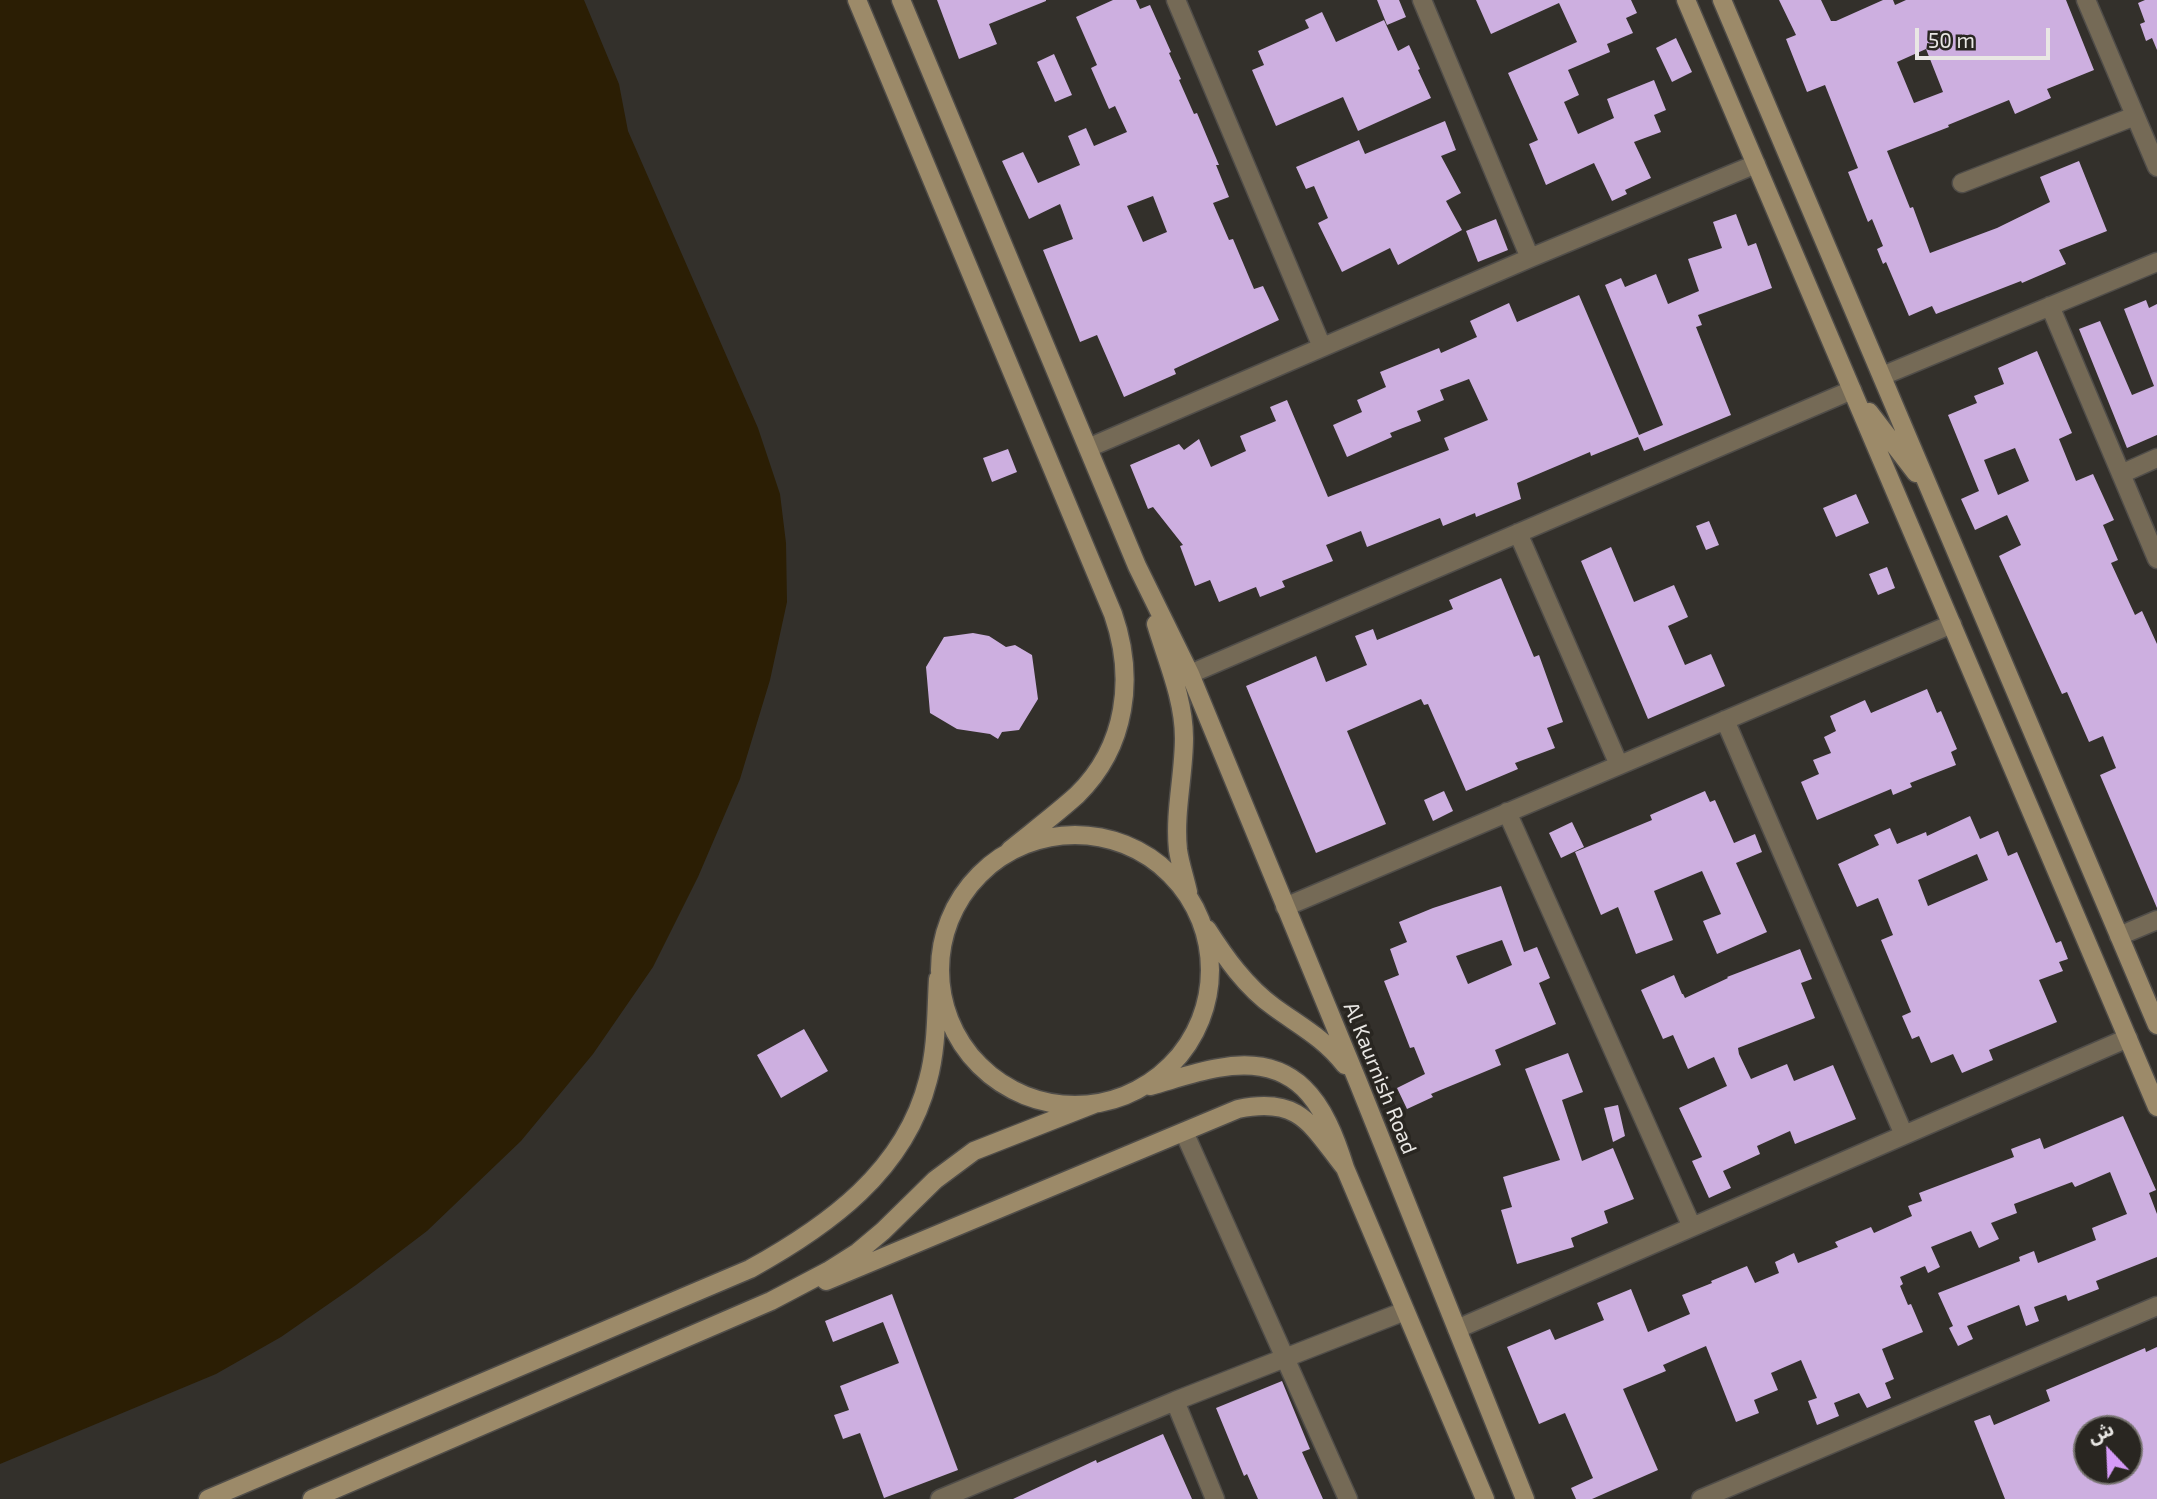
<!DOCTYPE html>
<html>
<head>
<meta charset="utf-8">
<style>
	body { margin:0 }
	#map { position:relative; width:2157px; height:1499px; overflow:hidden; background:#33302b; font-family:"Exo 2","Noto Sans Arabic",sans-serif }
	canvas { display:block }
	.north { position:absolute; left:2073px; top:1415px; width:70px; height:70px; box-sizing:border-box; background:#292621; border:2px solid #76736f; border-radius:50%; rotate:337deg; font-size:19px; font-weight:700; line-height:28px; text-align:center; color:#e9e7e4 }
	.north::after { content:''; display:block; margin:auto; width:24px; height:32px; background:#d69bf9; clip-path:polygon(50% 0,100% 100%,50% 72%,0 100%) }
	.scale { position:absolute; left:1915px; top:28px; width:135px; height:32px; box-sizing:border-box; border:4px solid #e9e7e4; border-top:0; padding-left:9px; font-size:21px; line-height:24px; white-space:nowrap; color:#e9e7e4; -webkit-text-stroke:5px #292621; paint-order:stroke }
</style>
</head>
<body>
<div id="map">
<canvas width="2157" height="1499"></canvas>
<div class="north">ش</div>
<div class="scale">50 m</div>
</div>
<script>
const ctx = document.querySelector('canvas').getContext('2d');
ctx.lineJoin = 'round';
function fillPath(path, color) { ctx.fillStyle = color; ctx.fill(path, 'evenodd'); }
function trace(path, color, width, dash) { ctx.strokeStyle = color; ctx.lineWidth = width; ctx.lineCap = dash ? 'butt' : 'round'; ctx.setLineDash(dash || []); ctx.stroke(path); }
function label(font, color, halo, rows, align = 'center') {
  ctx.font = font + ' "Exo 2",sans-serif'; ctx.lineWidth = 7; ctx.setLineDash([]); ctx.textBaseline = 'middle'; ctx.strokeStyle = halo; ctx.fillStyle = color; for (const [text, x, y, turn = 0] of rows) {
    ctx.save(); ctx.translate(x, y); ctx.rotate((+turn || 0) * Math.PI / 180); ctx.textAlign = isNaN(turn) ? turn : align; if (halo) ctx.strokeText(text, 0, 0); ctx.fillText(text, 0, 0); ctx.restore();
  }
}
fillPath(new Path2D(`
	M0,0H584L619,84L628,131L758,428L780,494L786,543L787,602L770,680L740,779L698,877L653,967L593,1054L521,1141L427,1231L356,1285L281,1337L216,1374L0,1464Z`), '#2b1e04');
fillPath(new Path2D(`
	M937,0H1046V1L989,24L997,44L959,59Z
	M1113,0H1136L1140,9L1150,5L1171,52L1169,53L1181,79L1179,80L1194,114L1197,113L1219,165H1216L1229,197L1213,203L1229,240L1233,239L1254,289L1263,286L1279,320L1174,369L1176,374L1124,397L1097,335L1080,342L1043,250L1073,239L1060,204L1029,219L1002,161L1023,152L1038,183L1080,165L1068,136L1086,128L1094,146L1127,132L1115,106L1109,109L1091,68L1097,65L1076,17ZM1153,196L1167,232L1143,242L1127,206Z
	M1377,0H1399L1406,17L1387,25Z
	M1476,0H1631L1637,13L1626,18L1633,33L1607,44L1610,52L1568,70L1579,95L1564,102L1578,134L1614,118L1607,99L1654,80L1666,110L1654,115L1661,132L1634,142L1651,178L1625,190L1627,194L1612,201L1594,163L1546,185L1529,144L1538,140L1508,73L1577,42L1559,3L1491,34Z
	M1779,0H1821L1831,21H1836L1883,0H1893L1895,5L1906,0H2066L2094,70L2047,89L2051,98L2015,114L2009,100L1948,125L1949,127L1887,151L1910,208L1913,207L1930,253L1997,228L2050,202L2040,177L2079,161L2107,231L2059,250L2066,264L2022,283L2021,281L1936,314L1932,306L1909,316L1886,262L1883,264L1877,249L1883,246L1872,219L1868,222L1848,172L1858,168L1825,85L1807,92L1786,39L1796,35ZM1926,49L1943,92L1914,103L1897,62Z
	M2145,0H2157V50L2152,38L2146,41L2140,24L2145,22L2138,3Z
	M1322,12L1336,42L1384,20L1398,51L1409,45L1420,69L1418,70L1431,98L1358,131L1343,97L1276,126L1252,70L1264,65L1258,51L1309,28L1305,20Z
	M1676,38L1692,72L1672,82L1656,48Z
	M1054,54L1072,95L1055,102L1037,62Z
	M1445,121L1456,150L1441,156L1461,193L1446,201L1462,230L1398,265L1390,248L1342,272L1318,223L1328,218L1314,186L1306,189L1296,167L1359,140L1365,154Z
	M1736,214L1748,246L1756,243L1772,288L1698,315L1702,325L1696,327L1731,415L1644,451L1638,437L1591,456L1590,452L1517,483L1521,499L1476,517L1475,513L1443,526L1440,518L1367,547L1361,531L1326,545L1333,561L1282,581L1285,587L1260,597L1256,587L1219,602L1210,580L1195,586L1180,546L1183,545L1153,507L1148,509L1130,465L1179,444L1184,450L1199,439L1211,467L1246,451L1240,436L1276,421L1270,407L1287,400L1328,497L1449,450L1444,438L1488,420L1469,379L1440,390L1444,400L1417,411L1421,421L1390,433L1392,437L1347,457L1333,425L1362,412L1357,400L1386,387L1380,372L1439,348L1441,353L1477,337L1470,321L1509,303L1517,322L1579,295L1639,435L1663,425L1605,285L1621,278L1625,287L1656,274L1668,304L1699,291L1688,259L1722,248L1713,222Z
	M1496,219L1508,250L1478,262L1466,231Z
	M2146,300L2149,308L2157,304V435L2127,448L2079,329L2100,321L2132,395L2154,386L2124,309Z
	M2037,351L2072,433L2059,439L2076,481L2093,474L2114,520L2103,525L2118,560L2111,563L2135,615L2142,611L2157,644V908L2100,775L2116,768L2103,736L2089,742L2067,692L2062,694L1999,556L2021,545L2007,515L1975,530L1961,499L1979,491L1948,415L1977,403L1974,396L2004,384L1998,368ZM2015,448L2029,481L1998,495L1984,460Z
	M1008,449L1017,472L992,482L983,458Z
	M1856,494L1869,523L1836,537L1823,508Z
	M1709,521L1719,545L1706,550L1696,526Z
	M1611,547L1634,602L1674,585L1688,617L1668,626L1685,665L1711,654L1725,686L1648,719L1581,561Z
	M1887,567L1895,588L1878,595L1869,574Z
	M1501,578L1534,657L1539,655L1563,722L1547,728L1555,748L1515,763L1518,769L1466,791L1428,704L1424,705L1421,699L1347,731L1386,824L1316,853L1246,686L1316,656L1326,682L1367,665L1355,636L1373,629L1377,640L1453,609L1449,600Z
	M973,633L989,636L1006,647L1015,645L1032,655L1038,699L1019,730L1002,732L998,739L990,734L957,729L930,713L926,667L944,637Z
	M1927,689L1937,713L1941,711L1957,749L1951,752L1956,765L1910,783L1912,787L1893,795L1891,789L1817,820L1801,782L1819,774L1813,760L1831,753L1824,737L1836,731L1830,716L1865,700L1871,713Z
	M1444,791L1453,811L1433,821L1424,800Z
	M1705,791L1710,802L1715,800L1734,843L1755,834L1762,852L1736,863L1767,932L1717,954L1703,921L1721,914L1702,871L1654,891L1673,940L1636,954L1618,907L1601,915L1575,852L1652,820L1650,815Z
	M1970,816L1980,839L1998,831L2008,856L2017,852L2056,943L2061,941L2068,959L2059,962L2063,971L2039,980L2057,1022L1989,1050L1993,1060L1962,1073L1953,1054L1931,1063L1919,1036L1912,1039L1902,1016L1911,1012L1881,940L1893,935L1878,898L1857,907L1838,864L1879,845L1874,835L1890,828L1897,844L1926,832L1927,836ZM1977,854L1988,880L1928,906L1918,880Z
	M1572,822L1584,847L1561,858L1549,833Z
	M1501,886L1524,952L1537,947L1550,978L1539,983L1556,1024L1495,1050L1501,1065L1431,1094L1433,1097L1407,1109L1397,1088L1425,1074L1414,1047L1410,1048L1384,981L1399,975L1390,949L1407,942L1399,922L1433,908ZM1502,940L1512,965L1468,984L1456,956Z
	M1800,949L1812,979L1801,983L1815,1018L1738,1048L1739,1054L1751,1079L1787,1064L1794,1081L1833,1065L1856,1119L1795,1144L1790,1131L1757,1146L1760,1154L1723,1171L1731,1188L1709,1198L1692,1161L1702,1157L1679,1108L1727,1086L1714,1057L1688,1069L1673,1035L1663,1039L1641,990L1674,975L1682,994H1683L1685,998L1728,978L1727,977Z
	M804,1029L828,1071L781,1098L757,1055Z
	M1568,1053L1583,1092L1562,1100L1582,1161L1613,1148L1634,1199L1604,1211L1608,1223L1571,1238L1574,1247L1517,1264L1501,1210L1512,1207L1503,1177L1560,1160L1525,1069Z
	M1618,1105L1625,1136L1613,1142L1604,1108Z
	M2123,1116L2156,1190L2149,1193L2157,1214V1257L2096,1281L2099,1289L2068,1301L2066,1295L2034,1307L2039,1321L2026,1326L2019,1305L1967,1326L1973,1339L1958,1346L1949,1328L1953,1326L1938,1293L2020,1261L2019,1257L2034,1251L2038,1263L2096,1240L2092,1228L2127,1214L2110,1172L2075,1187L2072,1182L2014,1204L2017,1213L1991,1223L1999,1239L1979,1248L1971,1231L1931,1247L1940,1267L1928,1273L1925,1266L1900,1277L1903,1284L1900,1286L1908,1305L1911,1304L1923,1332L1882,1349L1894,1379L1885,1383L1891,1398L1867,1408L1859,1393L1834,1403L1839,1416L1817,1425L1808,1401L1817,1398L1801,1360L1771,1373L1778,1390L1754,1400L1759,1413L1736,1422L1706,1346L1663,1365L1666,1371L1623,1389L1658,1470L1592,1499H1576L1571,1488L1593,1478L1565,1413L1539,1424L1507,1347L1550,1329L1555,1340L1604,1320L1597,1303L1631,1289L1648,1332L1690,1314L1682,1295L1712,1283L1711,1281L1747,1266L1755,1283L1779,1273L1775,1262L1794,1253L1798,1263L1838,1247L1835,1242L1871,1227L1874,1233L1912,1216L1908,1206L1922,1201L1919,1193L2014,1157L2011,1149L2040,1138L2044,1149Z
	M892,1294L958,1470L884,1498L860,1433L843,1439L834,1415L849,1410L840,1386L899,1363L883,1322L833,1342L825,1321Z
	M2157,1347V1499H2005L1974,1421L1990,1415L1994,1425L2050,1401L2046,1390L2145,1348L2146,1352ZM2087,1429H2129V1471H2087Z
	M1282,1381L1310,1449L1302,1452L1323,1499H1258L1247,1474L1244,1476L1216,1408Z
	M1163,1434L1192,1499H1013L1096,1460L1097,1463Z`), '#cdafe0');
const street = new Path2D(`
	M1176,0L1322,347
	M1422,0L1530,258
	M2086,0L2157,167
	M1962,183L2135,116
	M2050,306L2157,559
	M1882,376L2157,262
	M1088,448L1530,258L1756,164
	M2121,474L2157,458
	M1518,533L1619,765
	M1190,674L1852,390
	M1725,720L1904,1135
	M1507,812L1692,1227
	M1285,907L1952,624
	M2119,936L2157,920
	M1184,1132L1348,1499
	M1457,1329L2128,1038
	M1175,1401L1215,1499
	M940,1499L1175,1401L1405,1311
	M1701,1499L2157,1306`);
const secondary = new Path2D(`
	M857,0L1113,614C1135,677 1127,746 1077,795C1056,814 1032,832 1010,850
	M901,0L1137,566L1190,674L1358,1082L1525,1499
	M1686,0L2157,1107
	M1722,0L2157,1025
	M1869,412L1916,473
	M1156,624C1167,661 1184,699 1184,738C1184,775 1174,813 1178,850C1180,864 1185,878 1188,892
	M940 970a135 135 0 1 1 270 0a135 135 0 1 1-270 0Z
	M1207,929C1225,957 1246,987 1274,1007C1300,1026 1324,1038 1345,1065
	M1150,1086C1172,1080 1195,1072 1218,1068C1297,1053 1325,1103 1345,1168L1485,1499
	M826,1281L1238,1109C1300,1096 1311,1125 1345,1168
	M208,1499L750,1269C828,1226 905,1171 928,1080C937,1048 936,1012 938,979
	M312,1499L771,1301L828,1271L858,1252L883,1231L935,1180L974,1151L1094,1104`);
trace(street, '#504d49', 21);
trace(secondary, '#504d49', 21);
trace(street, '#756a56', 18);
trace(secondary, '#9c8a69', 18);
label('21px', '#e9e7e4', '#292621', [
	["Al Kaurnish Road",1380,1078,68]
]);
</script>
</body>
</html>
